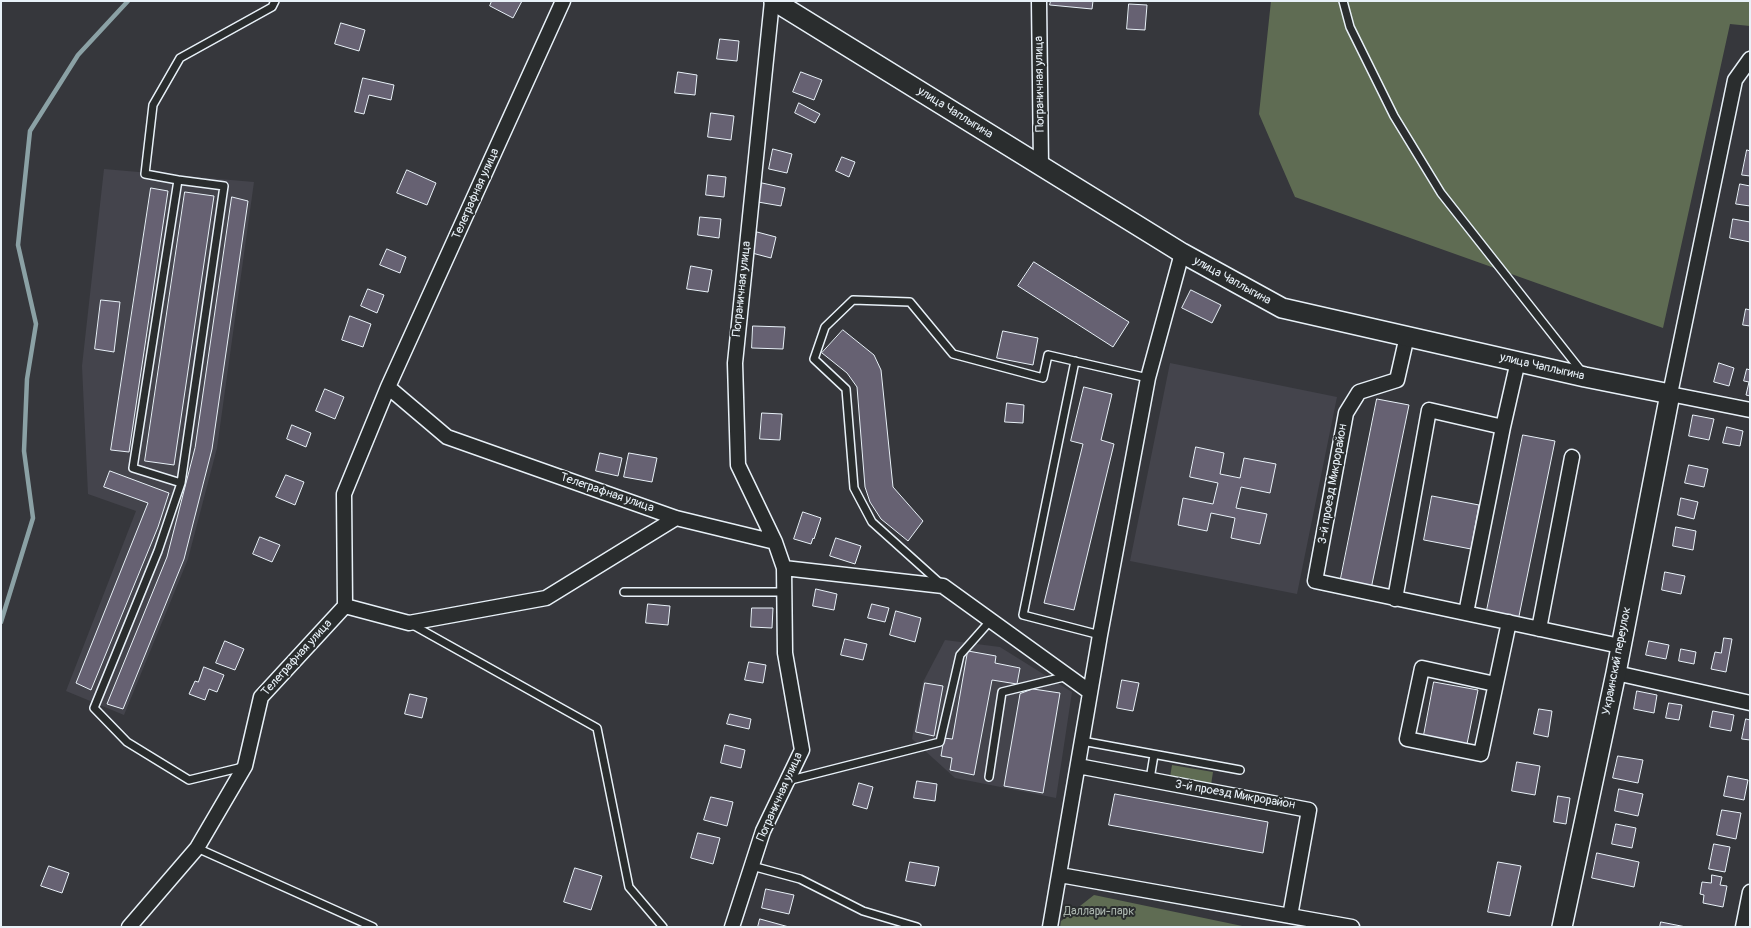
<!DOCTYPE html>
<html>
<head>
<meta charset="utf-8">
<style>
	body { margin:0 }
	#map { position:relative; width:1751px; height:928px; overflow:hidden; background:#36373c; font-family:Pangolin,sans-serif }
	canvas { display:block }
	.frame { position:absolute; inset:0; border:2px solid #e8f1f8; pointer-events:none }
</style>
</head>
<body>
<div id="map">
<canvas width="1751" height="928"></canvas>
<div class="frame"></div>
</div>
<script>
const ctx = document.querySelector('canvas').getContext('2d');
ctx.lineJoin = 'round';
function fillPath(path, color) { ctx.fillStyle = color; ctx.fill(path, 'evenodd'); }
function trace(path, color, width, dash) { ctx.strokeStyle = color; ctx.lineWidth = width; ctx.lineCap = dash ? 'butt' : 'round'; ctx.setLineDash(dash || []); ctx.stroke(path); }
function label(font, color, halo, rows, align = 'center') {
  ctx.font = font + ' Pangolin,sans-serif'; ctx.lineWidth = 4; ctx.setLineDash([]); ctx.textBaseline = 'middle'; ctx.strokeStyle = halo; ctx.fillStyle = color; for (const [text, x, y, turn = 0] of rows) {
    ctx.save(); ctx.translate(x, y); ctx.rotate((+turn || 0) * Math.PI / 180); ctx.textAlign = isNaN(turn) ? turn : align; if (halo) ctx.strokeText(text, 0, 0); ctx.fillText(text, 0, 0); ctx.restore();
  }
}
fillPath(new Path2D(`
	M104,169L254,182L217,448L188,559L124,715L66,691L136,511L88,494L82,366Z
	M1170,363L1337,397L1297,594L1130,561Z
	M945,640L1000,647L1072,692L1056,798L955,778L912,739L923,682Z`), '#44444c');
fillPath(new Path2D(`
	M1271,1H1750V26L1730,24L1663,328L1295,197L1259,114Z
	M1172,765L1213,772L1211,785L1170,777Z
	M1094,895L1247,927H1060L1061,921Z`), '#5f6c53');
trace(new Path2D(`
	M1,622L33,518L24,451L27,379L36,324L18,245L30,131L78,55L128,1`), '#8ba1a5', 4.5);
const building = new Path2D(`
	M492,1H522L513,18L490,6Z
	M1051,1H1093L1092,9L1050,5Z
	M1129,4L1147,5L1145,30L1127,29Z
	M341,23L365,30L359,51L335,44Z
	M720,39L739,41L737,61L717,59Z
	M678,72L697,75L695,95L675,93Z
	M801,72L822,80L814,100L793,92Z
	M363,78L394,85L391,100L369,95L364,114L355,112Z
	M799,103L820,114L815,123L795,113Z
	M711,113L734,116L731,140L708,137Z
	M773,149L792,154L787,173L769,169Z
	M1747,150L1750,151V176L1742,175Z
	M842,157L855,162L849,177L836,171Z
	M407,170L436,183L427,205L397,193Z
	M708,175L726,177L724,197L706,195Z
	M762,183L785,188L781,206L758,202Z
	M1740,184L1750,186V206L1736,204Z
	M151,188L168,191L129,452L111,450Z
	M185,192L214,196L174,465L145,461Z
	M232,197L248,201L212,449L184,559L123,709L107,704L167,557L195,448Z
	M700,217L721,219L719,238L698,235Z
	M1733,219L1750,222V242L1730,238Z
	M757,232L776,237L771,258L752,253Z
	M387,249L406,257L400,273L380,265Z
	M1034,262L1129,322L1113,347L1018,286Z
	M691,266L712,270L708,292L687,289Z
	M368,289L384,295L377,313L361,306Z
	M1191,290L1221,305L1212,323L1182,308Z
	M101,300L120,302L114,352L95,349Z
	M1746,309L1750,310V326L1743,325Z
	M350,316L371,324L363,347L342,340Z
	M753,326L785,327L783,349L752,348Z
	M843,330L874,355L881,370L893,487L923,521L908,541L881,519L870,502L865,487L857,387L847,373L822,353Z
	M1003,331L1038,338L1033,365L997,358Z
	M1719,363L1734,368L1729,386L1714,382Z
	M1747,369L1750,370V396L1746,395L1749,382L1744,381Z
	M1084,387L1112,394L1101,440L1114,444L1074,610L1044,603L1083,444L1071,441Z
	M325,389L344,397L335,419L316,411Z
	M1377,399L1409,405L1371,589L1340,583Z
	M1007,403L1024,405L1023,423L1005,422Z
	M762,413L782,414L780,440L760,439Z
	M1693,415L1714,419L1709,440L1689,436Z
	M292,425L311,433L306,447L287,439Z
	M1727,427L1743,431L1740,446L1723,443Z
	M1523,435L1555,441L1518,621L1486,615Z
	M1196,447L1224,453L1220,474L1240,478L1244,458L1276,464L1270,493L1241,487L1236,508L1267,514L1260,544L1231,538L1235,518L1211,513L1207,531L1178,525L1183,498L1213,504L1218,483L1190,477Z
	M600,453L622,458L618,476L596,471Z
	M629,453L657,458L652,482L624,477Z
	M1689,465L1708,469L1704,487L1685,483Z
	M110,471L169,493L158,527L91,690L76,683L148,503L104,487Z
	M286,475L304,482L295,505L276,497Z
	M1432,496L1479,505L1471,549L1424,540Z
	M1681,498L1698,502L1694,519L1678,515Z
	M803,512L821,518L814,539L813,538L811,544L794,539Z
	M1676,527L1696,531L1693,550L1673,546Z
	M260,537L280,545L272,562L253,554Z
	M836,538L861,546L855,564L830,556Z
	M1665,572L1685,576L1681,594L1662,590Z
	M816,589L837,594L834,610L813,606Z
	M648,604L670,606L668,625L646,623Z
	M872,604L889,608L885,622L868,618Z
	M752,608H773L772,628L751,627Z
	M896,611L921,618L915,642L890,635Z
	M1724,638L1732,639L1726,672L1711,669L1715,652L1721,653Z
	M845,639L867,644L863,660L841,655Z
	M225,641L244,649L235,670L216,663Z
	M1649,641L1669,645L1666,659L1646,655Z
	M1681,649L1696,652L1694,664L1679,661Z
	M968,651L996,656L995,663L1020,668L1017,684L992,680L974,775L950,770L952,758L941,756L944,738L952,739Z
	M749,662L766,665L763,683L745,680Z
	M204,667L224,675L217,692L209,689L205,700L189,694L195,681L198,682Z
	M1122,680L1139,683L1133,711L1117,708Z
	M1434,682L1478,690L1467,744L1424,735Z
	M925,683L943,686L934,736L916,732Z
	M1033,689L1060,693L1043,793L1004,786L1020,694Z
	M1637,691L1657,695L1654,713L1634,709Z
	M410,694L427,698L422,718L405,714Z
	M1669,703L1682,705L1679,720L1666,718Z
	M1539,709L1552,711L1548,737L1534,734Z
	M1713,711L1734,715L1731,731L1710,727Z
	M730,714L751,719L749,729L727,724Z
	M1746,719L1750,720V740L1742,739Z
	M725,745L745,750L741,768L721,763Z
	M1618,756L1643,760L1638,783L1613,778Z
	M1517,762L1540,766L1535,795L1512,791Z
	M1728,776L1748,780L1744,800L1724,796Z
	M917,781L937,784L935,801L914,798Z
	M859,783L873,787L867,809L853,805Z
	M1619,789L1643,794L1638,816L1615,811Z
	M1115,794L1268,822L1263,853L1109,825Z
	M1558,796L1570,798L1566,824L1554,822Z
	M711,797L733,802L727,826L704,820Z
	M1722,810L1741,813L1736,839L1717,835Z
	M1616,824L1636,828L1632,848L1612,844Z
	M698,833L720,838L713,864L691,858Z
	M1714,844L1730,847L1725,872L1709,869Z
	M1597,853L1639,862L1634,887L1592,878Z
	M910,862L939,867L935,886L906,881Z
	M1498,862L1521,866L1510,916L1488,912Z
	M49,866L69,873L62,893L41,886Z
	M575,868L602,876L591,910L564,902Z
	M1712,875L1722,877L1720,885L1727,886L1723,907L1703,903L1704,895L1700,894L1702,882L1711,883Z
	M766,889L794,895L789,914L762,908Z
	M760,919L789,927H758Z
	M1661,922L1686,927H1660Z`);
fillPath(building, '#666172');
trace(building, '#e8f1f8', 1);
const service = new Path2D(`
	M1343,1L1350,27L1394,116L1441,193L1582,372
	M178,180L145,174L153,105L180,58L272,7L275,1
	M1075,361L1023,615L1100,635
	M181,483L133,468L178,180L224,186L181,483L158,551L94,708L127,742L189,780L243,767
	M941,584L872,522L854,488L846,389L814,359L825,327L853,300L910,302L953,354L1043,378L1048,355L1148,378
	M624,592H785
	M411,624L597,728L629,887L663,927
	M1082,741L1240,770
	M989,777L1002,692L1068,676
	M1150,779L1154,755
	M787,781L940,742L960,655L991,620
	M197,848L373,927
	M752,866L800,879L863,911L917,927`);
const minor = new Path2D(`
	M772,1L735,363L738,465L775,542L784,568
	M1039,1L1041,166
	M1750,59L1735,80L1670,394L1750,410
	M1407,336L1397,380L1359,392L1346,413L1315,581L1620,646
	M388,387L447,437L676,518L775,542
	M1395,599L1429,410L1503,427L1518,361
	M345,606L409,623L546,598L676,518
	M1466,613L1503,427
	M1539,629L1572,457
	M1616,673L1750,703
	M1495,684L1422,668L1407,739L1481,754L1509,622
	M1078,766L1309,810L1290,916
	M1060,875L1352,927
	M129,927L197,848L245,766L261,697L345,606L344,494L388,387L563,1
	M732,927L763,831L802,750L785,653L784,568L943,586L1090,692
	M1050,927L1100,635L1148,378L1182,253
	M1743,927L1750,892`);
const secondary = new Path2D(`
	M774,1L1182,253L1282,308L1585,377L1670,394L1616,673L1562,927`);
trace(service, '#e8f1f8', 10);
trace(minor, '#e8f1f8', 17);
trace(secondary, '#e8f1f8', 22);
trace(service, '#2a2d2e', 7);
trace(minor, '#2a2d2e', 14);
trace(secondary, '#2a2d2e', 19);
label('12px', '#e8f1f8', '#2a2d2e', [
	["Пограничная улица",1040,84,-91],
	["улица Чаплыгина",955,113,32],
	["Телеграфная улица",476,194,-66],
	["улица Чаплыгина",1232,281,29],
	["Пограничная улица",742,289,-84],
	["улица Чаплыгина",1542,367,13],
	["3-й проезд Микрорайон",1333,484,-80],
	["Телеграфная улица",607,493,19],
	["Телеграфная улица",297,658,-48],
	["Украинский переулок",1617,661,-79],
	["3-й проезд Микрорайон",1235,795,10],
	["Пограничная улица",780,797,-66]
]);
label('12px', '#aab5ae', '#2a2d2e', [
	["Даллари-парк",1099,912]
]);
</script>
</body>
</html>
